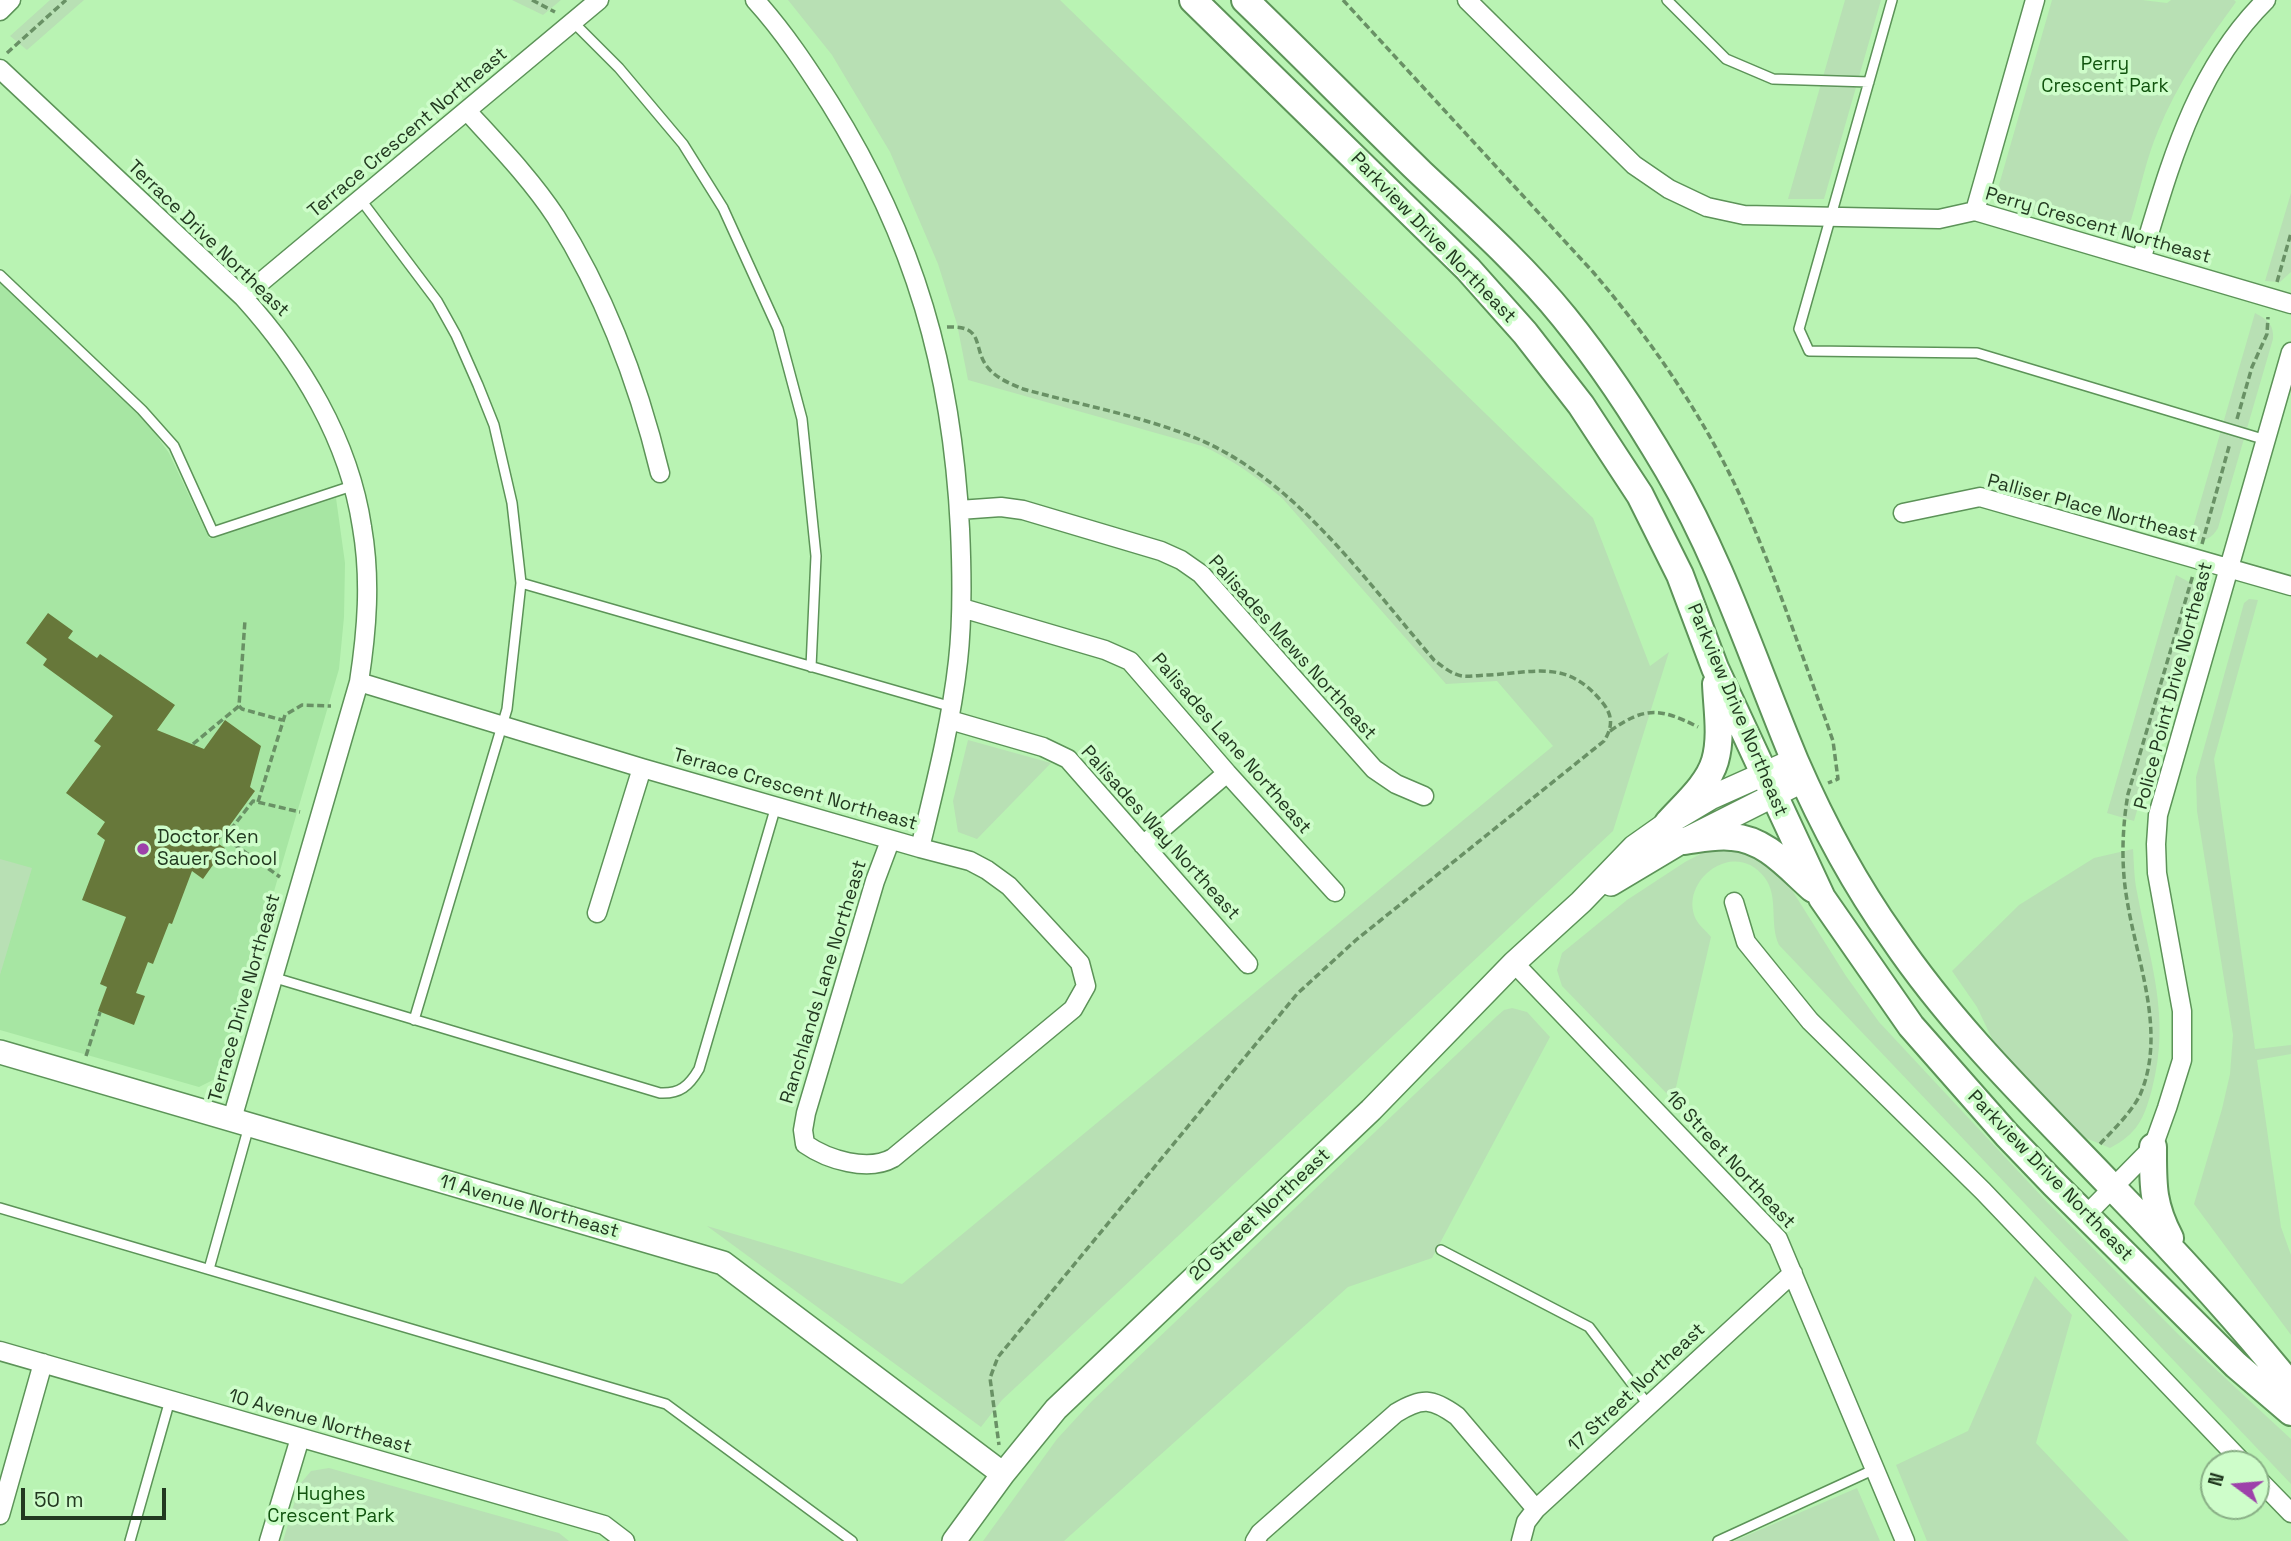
<!DOCTYPE html>
<html>
<head>
<meta charset="utf-8">
<style>
	body { margin:0 }
	#map { position:relative; width:2291px; height:1541px; overflow:hidden; background:#b9f3b3; font-family:"Space Grotesk",sans-serif }
	canvas { display:block }
	.north { position:absolute; left:2200px; top:1450px; width:70px; height:70px; box-sizing:border-box; background:#cefdca; border:2px solid #89af86; border-radius:50%; rotate:286deg; font-size:19px; font-weight:700; line-height:28px; text-align:center; color:#223920 }
	.north::after { content:''; display:block; margin:auto; width:24px; height:32px; background:#9d41aa; clip-path:polygon(50% 0,100% 100%,50% 72%,0 100%) }
	.scale { position:absolute; left:21px; top:1488px; width:145px; height:32px; box-sizing:border-box; border:4px solid #223920; border-top:0; padding-left:9px; font-size:21px; line-height:24px; white-space:nowrap; color:#223920; -webkit-text-stroke:5px #cefdca; paint-order:stroke }
</style>
</head>
<body>
<div id="map">
<canvas width="2291" height="1541"></canvas>
<div class="north">N</div>
<div class="scale">50 m</div>
</div>
<script>
const ctx = document.querySelector('canvas').getContext('2d');
ctx.lineJoin = 'round';
function fillPath(path, color) { ctx.fillStyle = color; ctx.fill(path, 'evenodd'); }
function trace(path, color, width, dash) { ctx.strokeStyle = color; ctx.lineWidth = width; ctx.lineCap = dash ? 'butt' : 'round'; ctx.setLineDash(dash || []); ctx.stroke(path); }
function label(font, color, halo, rows, align = 'center') {
  ctx.font = font + ' "Space Grotesk",sans-serif'; ctx.lineWidth = 7; ctx.setLineDash([]); ctx.textBaseline = 'middle'; ctx.strokeStyle = halo; ctx.fillStyle = color; for (const [text, x, y, turn = 0] of rows) {
    ctx.save(); ctx.translate(x, y); ctx.rotate((+turn || 0) * Math.PI / 180); ctx.textAlign = isNaN(turn) ? turn : align; if (halo) ctx.strokeText(text, 0, 0); ctx.fillText(text, 0, 0); ctx.restore();
  }
}
fillPath(new Path2D(`
	M0,281L141,414L169,453L209,538L336,498L345,563L344,617L339,669L222,1069L217,1078L199,1087L0,1030Z`), '#a7e6a3');
fillPath(new Path2D(`
	M50,0H84L27,50L10,36Z
	M512,0H561L543,15Z
	M788,0H1060L1593,518L1650,666L1669,652L1613,831L1002,1400L981,1427L707,1226L902,1284L1553,746L1497,681L1446,684L1282,498C1256,477 1232,459 1202,446L968,380L957,324L938,264L890,152L832,55Z
	M1845,0H1881L1824,199H1788Z
	M2052,0H2142L2167,3L2171,0H2234L2236,2C2206,43 2177,84 2158,131C2146,159 2140,191 2131,220L2122,230L2108,234L2010,205L2003,199L1999,185Z
	M2291,193V272L2280,282L2265,281Z
	M2255,313C2268,320 2274,325 2273,339L2218,528C2211,540 2202,542 2189,541Z
	M2176,575L2195,585L2197,603L2134,821L2107,813Z
	M2249,599L2258,600L2214,759L2255,1049L2291,1045V1054L2257,1060L2281,1227L2291,1255V1335L2194,1204L2222,1109L2230,1074L2233,1035L2197,811L2196,777L2244,603Z
	M968,740L1051,763L977,839L958,832L953,801Z
	M1712,848L1753,850L1785,879L1846,976L1879,1022L2045,1200L2182,1338L2291,1439V1484L1779,945C1769,924 1779,897 1765,878C1734,836 1676,883 1697,921C1700,926 1707,932 1711,937L1673,1100L1562,986L1557,970L1562,953L1627,900L1685,862Z
	M2133,849C2134,863 2134,878 2137,892C2150,963 2171,1016 2152,1089C2144,1119 2137,1134 2110,1148L2081,1136L1994,1043L1977,1007L1952,971L2019,905L2094,858Z
	M0,859L32,868L0,975Z
	M1512,1008L1527,1012L1550,1037L1432,1258L1348,1287L1064,1541H983L1057,1439L1092,1401L1497,1016L1504,1010Z
	M2035,1276L2072,1315L2036,1443L2129,1541H1927L1896,1465L1968,1431Z
	M329,1468L559,1533L569,1541H283L300,1484L311,1471Z
	M1857,1488L1880,1541H1734Z`), '#b8e0b4');
fillPath(new Path2D(`
	M48,613L73,631L68,638L97,658L100,654L175,705L157,730L204,749L225,720L261,746L250,787L255,791L217,843L225,848L203,879L192,871L172,924L169,923L153,964L148,962L136,993L145,996L134,1025L98,1011L107,987L100,984L126,917L82,900L105,840L97,834L105,822L66,793L101,746L94,741L113,716L43,665L47,659L26,643Z`), '#67783a');
const service = new Path2D(`
	M1667,0L1726,59L1773,79L1869,82
	M1892,0L1799,329L1809,351L1977,353L2266,440
	M573,22L619,68L683,144L723,208L778,329L802,419L816,556L811,667
	M361,200L437,301L456,335L478,385L494,425L512,503L521,583L507,709L414,1020
	M0,275L142,410L174,446L213,532L352,486
	M521,583L952,707
	M272,977L660,1093C680,1094 689,1086 699,1069L776,806
	M0,1208L666,1404L852,1541
	M1441,1250L1589,1327L1649,1406
	M209,1269L249,1126
	M130,1541L170,1400
	M1718,1541L1875,1469`);
const minor = new Path2D(`
	M1467,0L1634,165L1669,189L1707,207L1744,215L1939,219L1975,211L2291,304
	M0,11L11,0
	M0,69L243,297C301,361 349,440 362,527C371,579 367,630 359,682L232,1119
	M467,111C498,145 531,179 556,217C606,296 638,382 660,473
	M1975,211L2035,0
	M2141,260C2170,166 2194,71 2266,0
	M243,297L599,0
	M959,510L1001,507L1023,510L1161,551L1181,560L1201,574L1374,769L1396,784L1424,796
	M1903,513L1980,497L2291,586
	M962,608L1105,650L1130,661L1227,773L1335,892
	M359,682L642,768L920,848C935,786 951,724 958,661C963,617 962,573 960,529C952,369 915,239 830,103C807,67 784,32 755,0
	M950,720L1043,747L1068,759L1248,964
	M890,841L875,881L806,1113L803,1130L805,1144C828,1160 868,1172 893,1158L1073,1009L1086,986L1080,963L1009,886L987,870L970,861L920,848
	M1143,845L1227,773
	M1734,902L1746,942L1810,1021L1983,1191L2244,1464
	M597,913L642,768
	M1514,963L1778,1239L1905,1541
	M2086,1215L2153,1147L2167,1108L2182,1060V1011L2157,873L2156,844L2158,815L2291,352
	M0,1351L604,1525L625,1541
	M2256,1477L2291,1513
	M0,1515L43,1363
	M269,1541L300,1438
	M1255,1541L1260,1533L1396,1413C1422,1397 1432,1398 1457,1416L1536,1509
	M1521,1541L1526,1522L1536,1509L1793,1273`);
const tertiary = new Path2D(`
	M1611,884L1683,841L1804,780
	M0,1052L723,1263L1003,1474
	M954,1541L1003,1474L1056,1409L1371,1110L1514,963L1581,902L1634,847L1668,823L1710,798L1795,760`);
const secondary = new Path2D(`
	M1193,0L1468,269L1525,333L1581,405L1640,495L1680,575L1715,668L1822,898L1911,1026L2007,1135L2054,1184L2236,1365L2291,1412
	M1245,0C1304,57 1362,116 1421,173C1470,219 1522,265 1564,317C1603,365 1637,417 1668,470C1722,562 1754,663 1795,761C1822,823 1854,883 1893,938C1956,1031 2037,1108 2114,1189C2176,1253 2236,1318 2291,1386
	M1668,823C1684,805 1708,785 1715,761C1722,737 1717,709 1716,684
	M1683,841C1699,839 1716,835 1732,837C1766,839 1790,869 1813,889
	M2153,1147C2153,1184 2152,1204 2170,1238`);
trace(service, '#5c9358', 12);
trace(minor, '#5c9358', 21);
trace(tertiary, '#5c9358', 26);
trace(secondary, '#5c9358', 30);
trace(new Path2D(`
	M532,0L555,12
	M1343,0L1593,272C1657,347 1714,431 1752,523C1779,587 1801,653 1825,718L1833,741L1838,779L1828,783
	M7,53L66,0
	M2277,282L2291,233
	M947,327C987,325 971,349 989,369C998,379 1011,384 1023,389C1081,405 1142,416 1198,439C1297,481 1365,580 1434,660C1442,666 1451,674 1462,676C1470,677 1480,675 1489,675C1537,672 1568,660 1602,702C1613,715 1613,727 1604,741L1356,940L1297,994L998,1357L990,1378L999,1445
	M2237,419L2252,367L2267,334L2268,317
	M2202,544L2230,443
	M239,706L242,709L282,720
	M1610,731C1645,706 1661,708 1698,727
	M193,744L239,706L245,620
	M258,802L285,715L302,705L331,706
	M217,832L280,877
	M224,838L253,801L300,812
	M86,1056L100,1012
	M2100,1144C2113,1130 2131,1113 2140,1095C2167,1033 2137,962 2127,900C2121,865 2122,829 2128,794L2193,575`), '#699165', 3.5, [7, 3.5]);
trace(service, '#fff', 9);
trace(minor, '#fff', 18);
trace(tertiary, '#fff', 23);
trace(secondary, '#fff', 26);
for (const [x, y, r, color] of [
	[143,849,7,"#9d41aa"]
]) { const dot = new Path2D(); dot.arc(x, y, r, 0, 2 * Math.PI); ctx.fillStyle = color; ctx.fill(dot); trace(dot, '#cefdca', 2.5); }
label('19px', '#11540f', '#cefdca', [
	["Perry",2105,65],
	["Crescent Park",2105,87],
	["Hughes",331,1495],
	["Crescent Park",331,1517]
]);
label('19px', '#223920', '#cefdca', [
	["Terrace Crescent Northeast",408,133,-40],
	["Perry Crescent Northeast",2098,226,16],
	["Parkview Drive Northeast",1433,238,46],
	["Terrace Drive Northeast",208,239,44],
	["Palliser Place Northeast",2092,509,15],
	["Palisades Mews Northeast",1292,648,48],
	["Police Point Drive Northeast",2174,686,-75],
	["Parkview Drive Northeast",1737,710,67],
	["Palisades Lane Northeast",1231,744,49],
	["Terrace Crescent Northeast",795,790,16],
	["Palisades Way Northeast",1160,833,48],
	["Ranchlands Lane Northeast",824,982,-73],
	["Terrace Drive Northeast",245,998,-74],
	["16 Street Northeast",1730,1160,47],
	["Parkview Drive Northeast",2050,1176,46],
	["11 Avenue Northeast",529,1207,16],
	["20 Street Northeast",1260,1215,-43],
	["17 Street Northeast",1637,1388,-43],
	["10 Avenue Northeast",320,1422,16]
]);
label('19px', '#223920', '#cefdca', [
	["Doctor Ken",157,838],
	["Sauer School",157,860]
], 'left');
</script>
</body>
</html>
